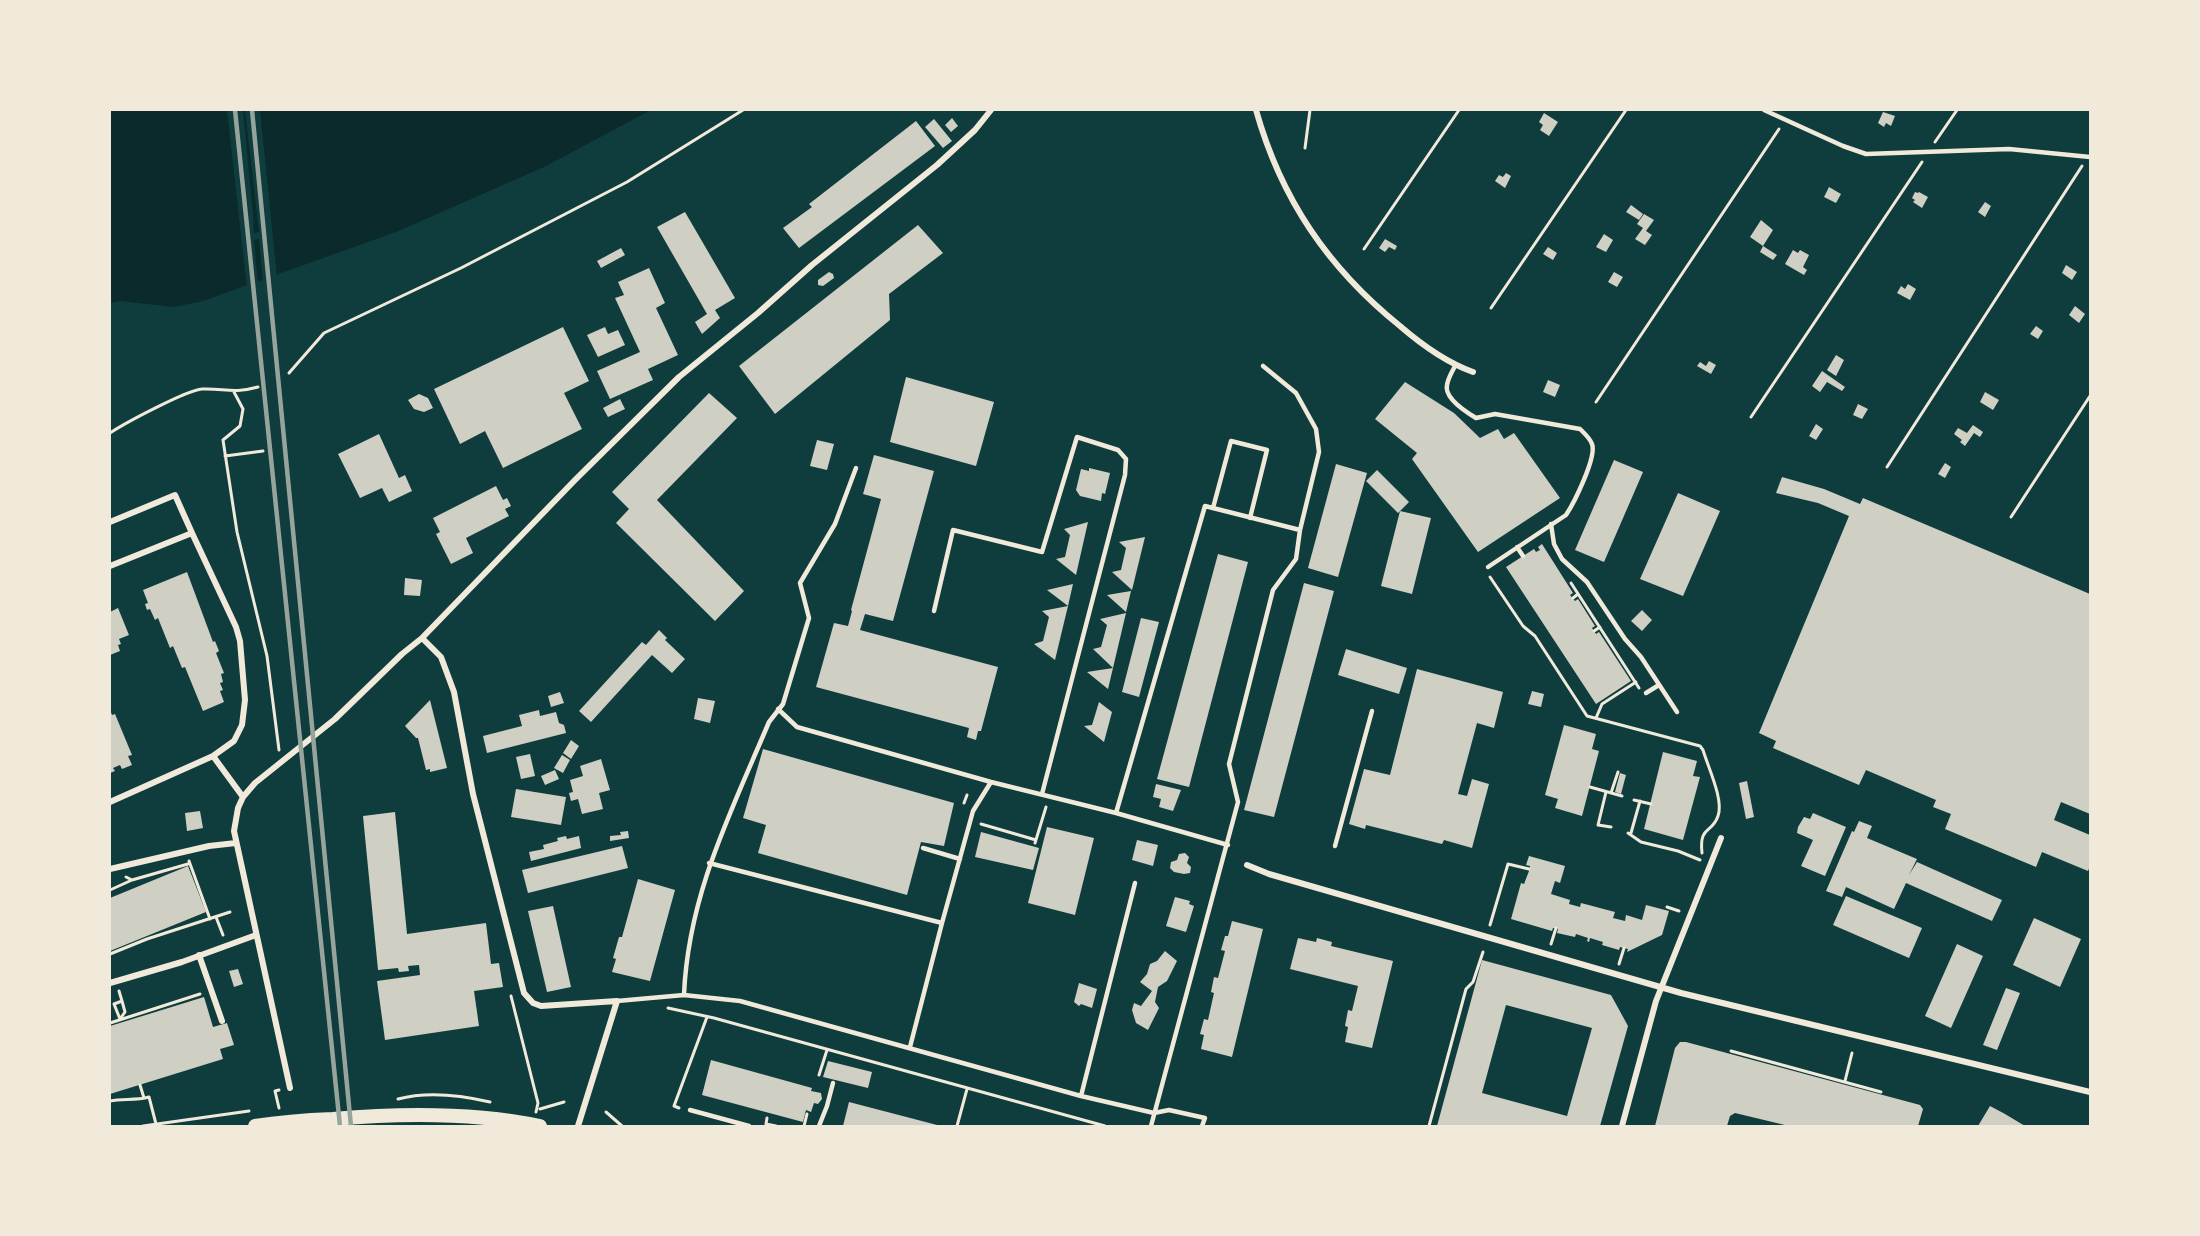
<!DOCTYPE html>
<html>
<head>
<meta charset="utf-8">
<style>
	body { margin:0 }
	#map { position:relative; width:2200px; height:1236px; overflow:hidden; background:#0f3d3e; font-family:"Public Sans",sans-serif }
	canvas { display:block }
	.frame { position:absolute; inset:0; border:111px solid #f1e9da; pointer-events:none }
</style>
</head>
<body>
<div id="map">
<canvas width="2200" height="1236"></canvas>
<div class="frame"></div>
</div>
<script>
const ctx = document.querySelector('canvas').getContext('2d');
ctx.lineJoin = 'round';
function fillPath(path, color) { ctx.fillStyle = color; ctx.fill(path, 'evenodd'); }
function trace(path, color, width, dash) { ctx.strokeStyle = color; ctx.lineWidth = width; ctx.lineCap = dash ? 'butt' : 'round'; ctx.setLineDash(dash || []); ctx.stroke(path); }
fillPath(new Path2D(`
	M110,110H651L544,167L396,232L203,301L174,307L120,301L110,303Z`), '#0a2a2b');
fillPath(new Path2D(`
	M227,110H243L254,225H253L254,233L259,232L245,110H260L277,277L263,282L259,239L254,240L258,284L247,288Z`), '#0f3d3e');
fillPath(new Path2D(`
	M1883,112L1895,116L1891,126L1886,123L1884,127L1878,123Z
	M1544,113L1558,122L1549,136L1540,130L1543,125L1539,122Z
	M952,118L958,126L951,132L945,125Z
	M934,119L952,141L943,148L925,127Z
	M916,121L935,146L799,248L783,228L812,207L809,204Z
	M1506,173L1511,176L1505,188L1495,181L1499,175L1503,177Z
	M1829,187L1841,194L1836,203L1824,197Z
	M1915,192L1918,193L1919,192L1928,197L1922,208L1913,202L1915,200L1912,198Z
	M1985,202L1991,206L1985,217L1978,212Z
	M1631,205L1643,214L1639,220L1626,212Z
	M685,212L735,298L715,310L720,318L702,334L695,322L707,314L657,227Z
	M1644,214L1654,220L1646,231L1652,235L1645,245L1635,239L1643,228L1637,224Z
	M1761,220L1773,230L1763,246L1777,255L1773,260L1760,252L1763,246L1750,237Z
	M918,225L943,253L889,294L890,320L775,414L739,366Z
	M1604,234L1613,240L1606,252L1596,247Z
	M1385,239L1397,246L1395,250L1389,247L1385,252L1379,248Z
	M1548,247L1557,253L1553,260L1543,254Z
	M621,248L625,255L601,268L597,261Z
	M1793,250L1798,253L1800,250L1809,255L1803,267L1807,270L1804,275L1785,264Z
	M2066,265L2077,272L2072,280L2062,273Z
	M649,268L665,303L656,308L678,355L648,369L653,380L610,399L597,371L640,352L615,298L624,295L618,282Z
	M829,272L833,274L834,278L823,286L818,285V280Z
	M1614,272L1623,277L1617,287L1608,282Z
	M1908,284L1916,289L1910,300L1897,293L1901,286L1905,289Z
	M2075,306L2085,314L2079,323L2069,315Z
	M2036,326L2043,331L2038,339L2030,334Z
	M563,327L589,381L564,393L582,429L503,468L485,431L460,444L434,389Z
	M605,327L608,334L618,330L625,345L598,357L587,335Z
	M1836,355L1844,360L1836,376L1827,370Z
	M1709,361L1716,365L1711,374L1697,366L1700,362L1706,366Z
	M1822,371L1845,387L1842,391L1827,382L1820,392L1812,386Z
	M906,377L994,402L976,466L890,442Z
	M1548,380L1560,385L1555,397L1543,392Z
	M1405,382L1454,413L1480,438L1498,429L1504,439L1514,433L1560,498L1478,552L1412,459L1417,453L1375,419Z
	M1985,392L1999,400L1993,410L1980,402Z
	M709,393L737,418L657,500L744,591L715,621L616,523L629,509L612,492Z
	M419,394L428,398L433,408L424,412L414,409L408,400Z
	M620,399L625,409L608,417L603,408Z
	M1858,404L1868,409L1862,419L1853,415Z
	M1816,424L1823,429L1816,440L1809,436Z
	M1973,425L1983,432L1980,437L1974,433L1965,446L1960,442L1962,440L1954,434L1958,428L1967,433Z
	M379,434L399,478L405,475L412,491L389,502L382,488L360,498L338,454Z
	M817,440L834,444L827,470L810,466Z
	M874,455L934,471L893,621L865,614L860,630L998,667L981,731H978L976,740L967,737L969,728L816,687L834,623L848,626L852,611L851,610L881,499L863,494Z
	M1614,460L1643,472L1604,562L1575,550Z
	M1945,463L1951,467L1945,478L1938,474Z
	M1336,464L1367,473L1338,577L1308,568Z
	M1089,468L1110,473L1105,494L1102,493L1101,501L1080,496L1076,490L1081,469L1089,471Z
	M1377,470L1409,502L1398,513L1366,481Z
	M1782,477L1824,489L1860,504L1863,498L2090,594V814L2061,802L2054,820L2090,835V866L2088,871L2042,852L2036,867L1945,829L1951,814L1933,807L1936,800L1866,770L1859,785L1773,748L1776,741L1759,733L1849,516L1818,503L1776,493Z
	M496,486L503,500L507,498L511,506L505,509L509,516L466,538L473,553L451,564L436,534L440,532L433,518Z
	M1678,493L1720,511L1683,596L1640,579Z
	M1400,511L1431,518L1412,594L1381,586Z
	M1088,522L1076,575L1056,559L1065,557L1070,535L1064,529Z
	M1145,537L1132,590L1112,572L1121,570L1126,548L1119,542Z
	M1542,544L1573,593L1570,595L1575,601L1578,599L1595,626L1592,628L1596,634L1599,632L1631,681L1596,704L1506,567L1534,549L1536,552L1540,550L1538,547Z
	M1218,554L1248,562L1189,787L1157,779Z
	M187,572L213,642L215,641L219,651L216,653L224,673L221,674L223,682L220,683L223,690L220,691L224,702L203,711L185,667L182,668L173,646L170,648L158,618L155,620L150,609L147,610L145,604L148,603L143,590Z
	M405,578L422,580L420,596L404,595Z
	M1304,583L1334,591L1274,817L1244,810Z
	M1073,584L1068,606L1047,590Z
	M1131,591L1126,612L1107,595Z
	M1068,606L1055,660L1034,644L1043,641L1049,617L1042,611Z
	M118,608L129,635L119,639L121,644L118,645L120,651L110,655V612Z
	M1642,610L1652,620L1642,631L1631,621Z
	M1126,613L1113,668L1093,649L1101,647L1107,625L1100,619Z
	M1141,618L1159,622L1139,697L1122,692Z
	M659,630L667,638L665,640L685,659L672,673L652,655L591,722L579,711L642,642L646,645Z
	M1346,649L1407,668L1399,694L1338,675Z
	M1113,668L1108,689L1087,672Z
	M1417,669L1503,692L1494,728L1477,723L1458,794L1467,796L1472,779L1489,784L1472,848L1444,840L1442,844L1366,825L1365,829L1349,824L1364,769L1390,775Z
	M1532,691L1544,694L1541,707L1528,704Z
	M560,692L564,703L551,707L548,696Z
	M698,698L715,701L710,723L694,719Z
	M430,700L447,768L430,772V769L426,770L418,738H416L405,726Z
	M1099,702L1112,712L1104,742L1084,726L1092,725Z
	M110,710L112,715L115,714L132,755L128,756L132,765L122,769L120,765L113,768L115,771L110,773Z
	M539,710L540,716L556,712L559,723L564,725L566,733L487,753L483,736L522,726L519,715Z
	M1564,725L1596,734L1592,749L1599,751L1582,816L1555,808L1558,799L1545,795Z
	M571,740L579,746L571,759L563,753Z
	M763,749L954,803L944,846L921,842L907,895L758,853L766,825L743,818Z
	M1663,752L1697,761L1693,776L1700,777L1683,840L1644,829Z
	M530,754L535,776L521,779L516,757Z
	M562,755L570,760L563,773L554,768Z
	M601,759L610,790L599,793L603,809L582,814L578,799L571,801L569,793L573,792L570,780L583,776L580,766Z
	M555,770L559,779L545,785L541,776Z
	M1620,773L1626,775L1621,794L1615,792Z
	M1747,781L1754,817L1746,819L1739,783Z
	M1156,784L1181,790L1173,811L1159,807L1161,799L1153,797Z
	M516,789L566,797L561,825L511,817Z
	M200,811L203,828L187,831L185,813Z
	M395,812L407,934L486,923L491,964L499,963L503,987L474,991L479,1026L385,1040L377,981L420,975L419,965L408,966L409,971L399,972L398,968L378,970L363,816Z
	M1813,813L1846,827L1825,876L1801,866L1813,840L1797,833L1798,827L1804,817L1810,819Z
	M1859,821L1872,826L1867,838L1917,859L1909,875L1917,862L2002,900L1992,921L1906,883L1894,909L1846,887L1842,897L1826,891L1852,831L1854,832Z
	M1047,827L1094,838L1075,915L1028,903Z
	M628,831L629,838L610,841V836L621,835L620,832Z
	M981,832L1039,848L1033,870L975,857Z
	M566,836L567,839L579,836L581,848L531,861L529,852L544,849L543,845L558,841L557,838Z
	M1137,840L1158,845L1153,866L1132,860Z
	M622,846L628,868L528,893L522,870Z
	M1185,853L1189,857L1187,863L1191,867L1190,873L1184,874L1174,872L1170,868L1171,862L1177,860L1179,854Z
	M1529,856L1565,866L1560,883L1555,881L1551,894L1570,900L1569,904L1580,907L1581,903L1615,912L1613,918L1625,921L1626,915L1642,920L1646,905L1669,911L1662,935L1627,952L1628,949L1620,947L1619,950L1602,945L1603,942L1590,938L1589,942L1587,941L1588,938L1576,934L1575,937L1557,933L1558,929L1556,928H1553L1552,931L1511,919L1521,883L1524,884L1529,871L1530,866L1526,865Z
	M188,866L206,912L110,951V898Z
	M638,879L675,890L650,981L612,972L616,959L613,958L619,937H622Z
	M1846,896L1922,928L1909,958L1833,925Z
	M1175,897L1190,901L1189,904L1194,906L1186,932L1166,926Z
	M553,906L571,987L547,992L528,911Z
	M2034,918L2081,939L2060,987L2013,965Z
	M1232,921L1263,929L1232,1057L1201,1049L1204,1035L1200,1034L1204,1019L1208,1020L1214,993L1211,992L1214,977L1218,978L1225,951L1221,950L1225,936H1228Z
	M1298,938L1316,942L1317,938L1332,942L1331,946L1393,961L1372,1048L1345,1042L1348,1027L1345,1026L1348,1010L1352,1011L1358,986L1290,969Z
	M1957,944L1983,956L1951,1028L1925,1016Z
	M1165,951L1177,961L1167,981L1158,987L1155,1002L1159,1008L1148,1030L1136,1023L1132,1010L1134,1003L1141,1006L1152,991L1140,982L1147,974L1150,964L1157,961Z
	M1482,960L1611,995L1628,1026L1600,1126H1437ZM1506,1005L1592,1028L1567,1116L1482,1093Z
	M238,969L243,984L234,987L229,971Z
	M1079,983L1097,989L1092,1008L1081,1004L1079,1006L1074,1002Z
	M2006,988L2020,993L1997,1050L1983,1045Z
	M204,997L213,1027L227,1023L234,1045L220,1049L223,1059L110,1094V1026Z
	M1680,1042H1686L1920,1105L1923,1109L1918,1126H1789L1735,1113L1730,1116L1727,1126H1655L1675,1048Z
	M711,1060L812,1088L811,1091L821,1093L822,1099L818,1104L814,1103L811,1112L806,1110L803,1122L702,1095Z
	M828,1061L872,1072L868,1088L823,1077Z
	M849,1102L941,1126H843Z
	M1990,1106L2005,1114L2025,1126H1978Z`), '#cfcfc3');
trace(new Path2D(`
	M1935,142L1957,110
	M1305,148L1310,110
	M1364,249L1459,110
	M1491,308L1626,110
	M289,373L324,333L461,268L627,182L743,110
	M234,392L243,409L240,426L223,440L237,532L267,656L279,750
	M1596,402L1779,129
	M1751,417L1922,162
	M110,433C125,423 187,390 202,389C224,388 233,394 258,387
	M225,456L263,451
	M1887,467L2082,166
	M2011,517L2090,396
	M1490,577L1523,626L1535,636L1587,716L1700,746L1703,750C1708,767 1724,800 1718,816C1712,834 1699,825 1702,853
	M1571,583L1639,688
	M1573,598L1578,594
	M1594,631L1600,627
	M1596,718L1602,704L1636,682
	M1590,787L1622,796
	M1606,792L1598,825L1611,827
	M1611,793L1618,772
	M1634,800L1651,804
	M964,803L967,795
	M981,824L1036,840
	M1628,833L1641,842L1678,851L1700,860
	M1631,833L1640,801
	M1035,843L1046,807
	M189,861L210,919
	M126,877L132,880L188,864
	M110,890L132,880
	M1667,907L1679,911
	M216,917L223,935
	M1490,925L1508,864L1529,869
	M1551,944L1556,928
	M110,954L147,939L230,912
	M1619,964L1624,948
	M119,991L122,1001L114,1004L120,1019L125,1012L122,1001
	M511,996L538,1103L536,1112
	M668,1008L714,1018L1105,1126
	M110,1023L200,994
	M1731,1051L1881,1092
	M819,1075L827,1050
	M1845,1081L1852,1053
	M140,1085L144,1098
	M279,1090L275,1091L279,1108
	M398,1099C428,1091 460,1095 490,1102
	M110,1101C123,1098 135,1101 149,1097L156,1124
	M679,1108L674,1106L707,1017
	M540,1109L564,1102
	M606,1112L622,1126
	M767,1118L766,1124L776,1126
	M143,1126L249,1111
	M804,1126L807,1114
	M957,1126L967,1089
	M1429,1126L1466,989L1473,982L1483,952`), '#f1e9da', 3);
trace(new Path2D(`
	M1764,110L1843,146L1866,154L2009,149L2090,157
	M1455,366C1452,372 1448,378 1447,385C1444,398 1466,412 1476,418L1495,414L1580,429C1584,433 1590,438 1592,444C1597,457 1574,503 1566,515L1488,567
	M1213,508L1231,441L1267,450L1250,518
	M1551,524L1554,544L1562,559L1587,582L1625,639L1641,657L1677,712
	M1517,547L1523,556
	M934,611L953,530L1042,552L1077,437L1118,450L1126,459L1125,475L1042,794
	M1646,693L1659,685
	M778,709L797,727L991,782L1116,813
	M1228,845L1116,813L1205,506L1300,530
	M1335,846L1372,711
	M923,848L960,859
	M709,863L942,923L910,1047
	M942,923L973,811L991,782
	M684,995C688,895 731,812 769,722L783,704L809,618L800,583L835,524L856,468
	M617,1001L684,995L740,1001L1081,1096L1154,1113L1169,1110L1205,1118L1202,1126
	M1081,1096L1135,883
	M690,1110L749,1126
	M819,1126L827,1106L833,1083
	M1151,1126L1238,802L1229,764L1273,590L1296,559L1300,530L1319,452L1316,429L1296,393L1263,366`), '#f1e9da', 4.5);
trace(new Path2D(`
	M1256,110C1281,199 1328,268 1400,326C1422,345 1445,362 1473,372
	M110,522L175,495L192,533
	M422,638L441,657L454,692L473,794L524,993L533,1003L541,1006L617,1001L578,1126
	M213,756L243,797
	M110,802L213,756L234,741L242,725L245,700L240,641L236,627L192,533L110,566
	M1247,865L1269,874L1681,993L2090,1092
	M110,869L209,846L236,843
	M199,955L222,1021
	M110,983L182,962L256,935
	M290,1088L234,831L238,808L243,797L255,783L335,719L402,654L422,638L575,480L679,377L758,313L812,265L937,165L975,130L991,110
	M1622,1126L1656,1001L1721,838`), '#f1e9da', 6);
trace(new Path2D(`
	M255,1126C280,1122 307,1120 333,1119C401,1113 472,1112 540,1126`), '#f1e9da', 14);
trace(new Path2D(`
	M235,110L340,1126
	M252,110L351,1126`), '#97a49c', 4.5);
</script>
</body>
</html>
